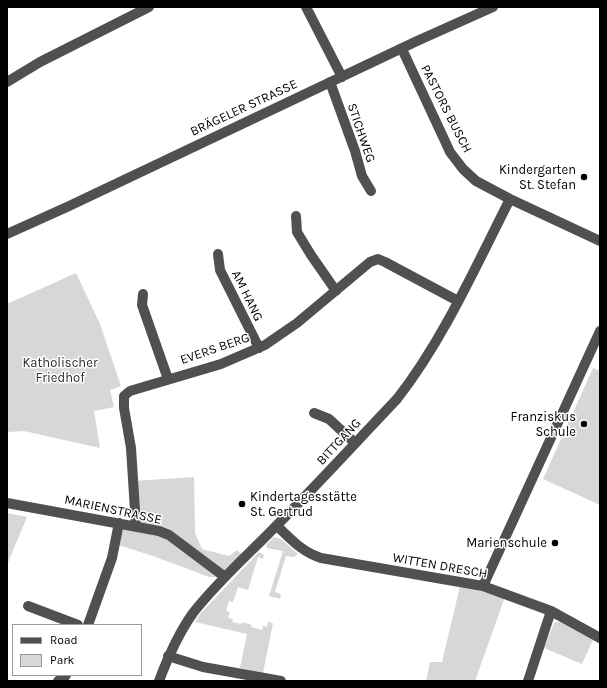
<!DOCTYPE html>
<html>
<head>
<meta charset="utf-8">
<style>
	body { margin:0 }
	#map { position:relative; width:607px; height:688px; overflow:hidden; background:#fff; font-family:Karla,sans-serif }
	canvas { display:block }
	.frame { position:absolute; inset:0; border:8px solid #000; pointer-events:none }
	.legend { position:absolute; left:12px; top:624px; width:130px; height:52px; box-sizing:border-box; background:#fff; border:1px solid #999; margin:0; padding:5px 7px; list-style:none; font-size:12px; color:#000 }
	.legend li { display:flex; align-items:center; gap:8px; height:20px }
	.legend b { width:20px; border:1px solid #999 }
</style>
</head>
<body>
<div id="map">
<canvas width="607" height="688"></canvas>
<div class="frame"></div>
<ul class="legend">
<li><b style="height:5px;background:#505050"></b>Road</li>
<li><b style="height:11px;background:#d7d7d7"></b>Park</li>
</ul>
</div>
<script>
const ctx = document.querySelector('canvas').getContext('2d');
ctx.lineJoin = 'round';
function fillPath(path, color) { ctx.fillStyle = color; ctx.fill(path, 'evenodd'); }
function trace(path, color, width, dash) { ctx.strokeStyle = color; ctx.lineWidth = width; ctx.lineCap = dash ? 'butt' : 'round'; ctx.setLineDash(dash || []); ctx.stroke(path); }
function label(font, color, halo, rows, align = 'center') {
  ctx.font = font + ' Karla,sans-serif'; ctx.lineWidth = 3; ctx.setLineDash([]); ctx.textBaseline = 'middle'; ctx.strokeStyle = halo; ctx.fillStyle = color; for (const [text, x, y, turn = 0] of rows) {
    ctx.save(); ctx.translate(x, y); ctx.rotate((+turn || 0) * Math.PI / 180); ctx.textAlign = isNaN(turn) ? turn : align; if (halo) ctx.strokeText(text, 0, 0); ctx.fillText(text, 0, 0); ctx.restore();
  }
}
fillPath(new Path2D(`
	M76,273L100,324L121,386L110,390L114,407L94,411L100,448L24,431L7,432V304Z
	M593,368L600,371V505L543,479Z
	M194,477L195,533L202,549L229,556L237,550L244,557L225,577H209L153,556L118,545L119,523L136,526L133,481Z
	M7,513L27,517L7,565Z
	M274,537L281,539L298,554L294,557L286,556L275,592L281,594L280,599L269,596L283,551L267,548L266,545Z
	M259,552L264,555L263,559L258,557L248,590L238,587L233,602L229,601L226,611L230,612L228,618L233,619L232,622L241,624L242,622L252,625L251,627L262,630L263,626L267,627L268,622L273,623L263,673L240,668L247,634L195,622L200,614Z
	M461,582L506,594L475,681H426L430,662H442Z
	M556,622H560L593,640L582,664L544,648L554,623Z`), '#d7d7d7');
trace(new Path2D(`
	M306,7L342,77
	M402,49L444,139L450,152L463,169L476,181L510,199L600,241
	M7,82L40,62L149,7
	M330,82L355,151L362,176L371,191
	M296,216L297,232L311,255L336,291
	M7,234L67,207L417,41L493,7
	M218,254L220,270L259,348
	M143,294L142,305L168,379
	M314,413L329,419L355,443
	M7,503L159,531L169,535L225,577
	M136,526L131,448L124,408V396L130,391L221,364L265,345L297,323L370,262L378,259L385,262L458,301
	M277,526C292,540 302,552 321,558L483,586L551,611L600,638
	M483,586L600,331
	M28,606L78,625
	M88,625L112,558L119,523
	M168,656L203,667L281,681
	M58,681L64,678L66,675
	M159,681C168,657 178,634 193,613C218,581 249,554 277,525C318,484 357,441 397,399C443,340 476,266 510,199
	M528,681L551,611`), '#505050', 10);
for (const [x, y, r, color] of [
	[584,177,4,"#000"],
	[584,424,4,"#000"],
	[242,504,4,"#000"],
	[555,543,4,"#000"]
]) { const dot = new Path2D(); dot.arc(x, y, r, 0, 2 * Math.PI); ctx.fillStyle = color; ctx.fill(dot); trace(dot, '#fff', 1.5); }
label('13px', '#000', '#fff', [
	["BRÄGELER STRASSE",244,108,-25],
	["PASTORS BUSCH",446,109,63],
	["STICHWEG",361,133,71],
	["AM HANG",247,296,64],
	["EVERS BERG",215,349,-19],
	["BITTGANG",339,442,-47],
	["MARIENSTRASSE",113,510,12],
	["WITTEN DRESCH",440,566,10]
]);
label('13px', '#000', '#fff', [
	["Kindergarten",576,170],
	["St. Stefan",576,185],
	["Franziskus",576,417],
	["Schule",576,432],
	["Kindertagesstätte",250,497,"left"],
	["St. Gertrud",250,512,"left"],
	["Marienschule",547,543]
], 'right');
label('13px', '#2e2e2e', '#fff', [
	["Katholischer",60,363],
	["Friedhof",60,378]
]);
</script>
</body>
</html>
